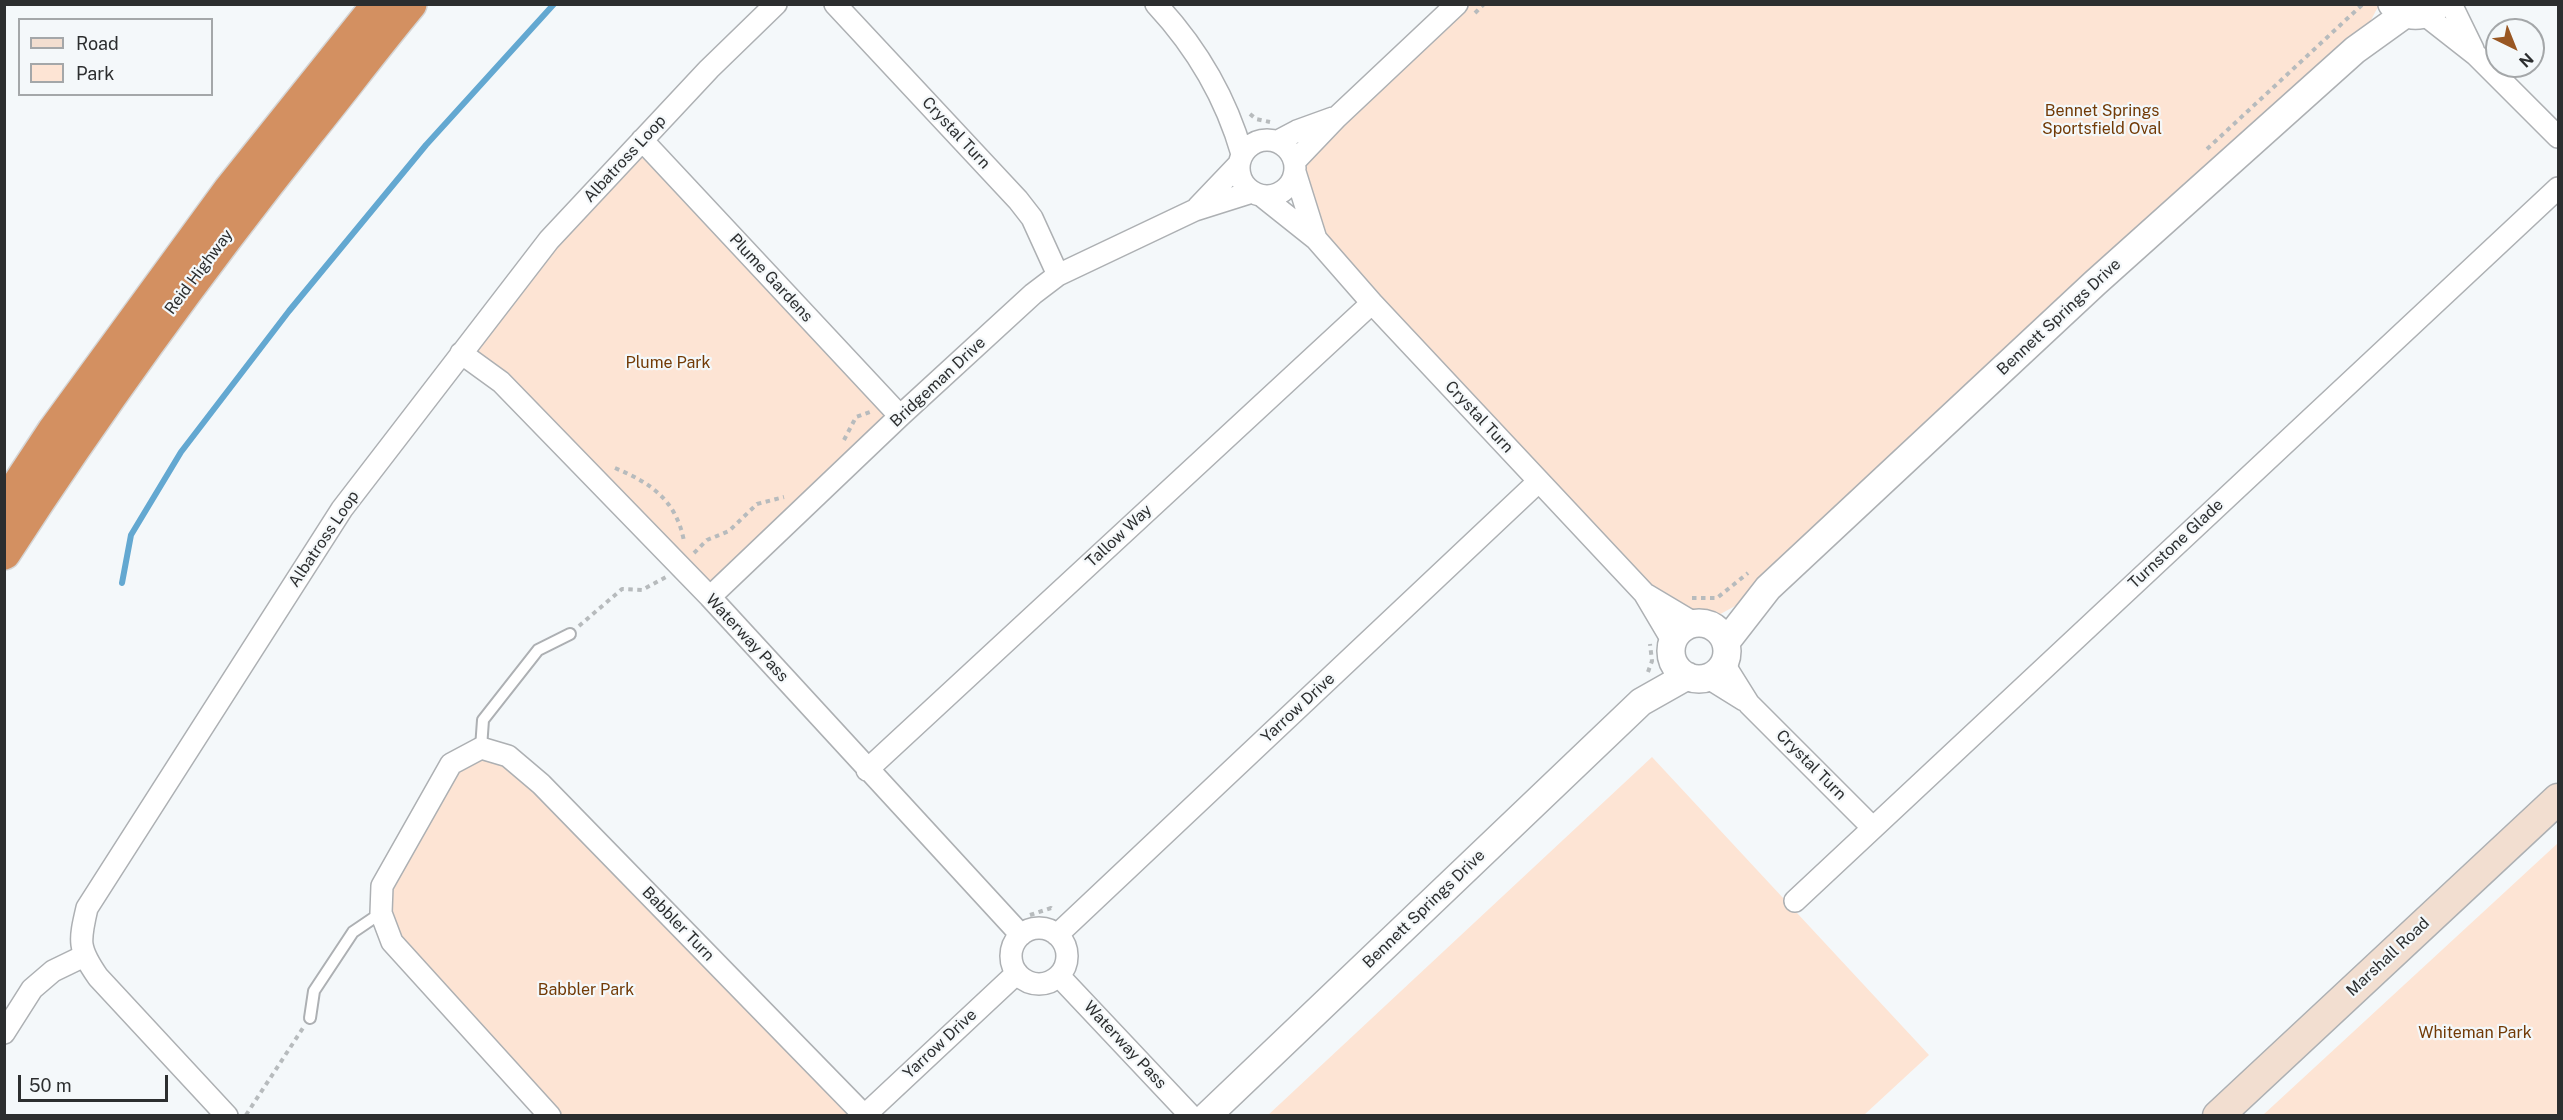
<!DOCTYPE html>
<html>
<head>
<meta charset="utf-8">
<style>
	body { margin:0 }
	#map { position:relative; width:2563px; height:1120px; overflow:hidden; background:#f4f8fa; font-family:"Public Sans",sans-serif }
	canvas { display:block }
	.frame { position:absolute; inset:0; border:6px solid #2c2e2f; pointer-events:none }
	.legend { position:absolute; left:18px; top:18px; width:195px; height:78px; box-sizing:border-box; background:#f4f8fa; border:2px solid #a4a7a9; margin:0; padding:8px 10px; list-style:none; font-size:18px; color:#2c2e2f }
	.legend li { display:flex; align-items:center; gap:12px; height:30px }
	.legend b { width:30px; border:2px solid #a4a7a9 }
	.north { position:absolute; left:2485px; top:18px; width:60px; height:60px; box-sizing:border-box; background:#f4f8fa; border:2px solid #a4a7a9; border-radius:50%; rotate:137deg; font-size:16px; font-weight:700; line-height:24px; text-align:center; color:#2c2e2f }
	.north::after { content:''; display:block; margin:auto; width:21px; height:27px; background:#995723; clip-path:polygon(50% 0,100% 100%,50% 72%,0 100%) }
	.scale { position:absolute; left:18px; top:1075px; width:150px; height:27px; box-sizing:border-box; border:3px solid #2c2e2f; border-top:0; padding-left:8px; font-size:18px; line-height:21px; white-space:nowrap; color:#2c2e2f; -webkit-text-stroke:4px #f4f8fa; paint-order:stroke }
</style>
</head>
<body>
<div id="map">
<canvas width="2563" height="1120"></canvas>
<div class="frame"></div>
<ul class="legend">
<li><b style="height:8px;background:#f2ded0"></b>Road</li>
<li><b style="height:16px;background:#fde4d4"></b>Park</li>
</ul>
<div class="north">N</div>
<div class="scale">50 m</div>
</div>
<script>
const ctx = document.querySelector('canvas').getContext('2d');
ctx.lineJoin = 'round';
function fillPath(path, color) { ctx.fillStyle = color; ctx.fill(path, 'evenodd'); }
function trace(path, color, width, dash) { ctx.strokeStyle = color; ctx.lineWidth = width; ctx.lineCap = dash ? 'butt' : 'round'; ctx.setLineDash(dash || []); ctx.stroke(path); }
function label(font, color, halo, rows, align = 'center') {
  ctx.font = font + ' "Public Sans",sans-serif'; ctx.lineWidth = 4.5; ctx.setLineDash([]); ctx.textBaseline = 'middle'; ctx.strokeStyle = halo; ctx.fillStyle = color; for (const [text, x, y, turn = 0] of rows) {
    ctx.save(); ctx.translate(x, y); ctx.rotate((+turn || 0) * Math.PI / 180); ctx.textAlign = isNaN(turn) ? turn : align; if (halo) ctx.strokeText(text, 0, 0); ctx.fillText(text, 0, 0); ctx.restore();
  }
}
fillPath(new Path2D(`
	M1457,5H2379L2355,50L1768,588L1704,623L1644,593L1316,239L1295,172Z
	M642,140L900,416L710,597L461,353Z
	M481,748L508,756L864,1115H550L392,942L382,886L451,764Z
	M1652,757L1929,1055L1864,1115L1267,1116Z
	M2558,843V1115H2263Z`), '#fde4d4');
trace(new Path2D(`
	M122,583L131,535L181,452L289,311L426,145L554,4`), '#63a8d1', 6);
const service = new Path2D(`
	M481,748L483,720L538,650L570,634
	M310,1018L314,991L353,932L381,913`);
const minor = new Path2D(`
	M835,4L1018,200L1032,218L1058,275
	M1156,4C1196,47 1226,98 1242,154
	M2451,4L2473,49
	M2425,15L2476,55L2558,137
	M1239 168a28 28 0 1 1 56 0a28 28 0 1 1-56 0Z
	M642,140L900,416
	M1278,141L1297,131L1333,118
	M1295,161L1337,117L1457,4
	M1295,172L1316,239
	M1262,196L1316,239L1372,303L1644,593L1673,642
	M1198,207L1239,164
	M461,353L501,382L710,597L1021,935
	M1647,595L1694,623
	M710,597L900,416L1033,294L1058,275L1195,210L1252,192
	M1724,664L1749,704L1872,827
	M1707,677L1744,700
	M867,770L1372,303
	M1795,901L2558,188
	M1011 956a28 28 0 1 1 56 0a28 28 0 1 1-56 0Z
	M1057,935L1539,481
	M1059,976L1191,1116
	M4,1033L32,989L53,971L84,956
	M227,1116L98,977C78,948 79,942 87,908L342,509L549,240L709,69L776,4
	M550,1116L392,942L381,913L382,886L451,764L481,748L508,756L541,784L864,1115
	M864,1116L1017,973`);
const tertiary = new Path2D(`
	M2392,4C2406,19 2425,19 2439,4
	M1671 651a28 28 0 1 1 56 0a28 28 0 1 1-56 0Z
	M1726,642L1768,588L2095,283L2355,50L2405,14
	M1207,1116L1641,702L1687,676`);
const secondary = new Path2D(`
	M2218,1116L2558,799`);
const motorway = new Path2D(`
	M4,507L54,431L230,190L379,4
	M4,553C99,406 199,269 308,132C342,90 375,46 410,4`);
trace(service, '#adb0b3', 14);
trace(minor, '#adb0b3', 24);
trace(tertiary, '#adb0b3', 30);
trace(secondary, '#adb0b3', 33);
trace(motorway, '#d5d5d5', 36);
trace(new Path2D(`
	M1475,13L1484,4
	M1250,114L1256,119L1270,122
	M2207,149L2363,4
	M844,440L856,417L870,412
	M615,468C651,483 676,500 684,541
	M694,553L707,540L729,531L757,504L784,497
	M1692,598H1717L1748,573
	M579,626L622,589L642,590L666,577
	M1648,672L1652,661L1650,644
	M1030,915L1051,908L1054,911
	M246,1115L303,1028`), '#b7bbbd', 4, [4.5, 4.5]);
trace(service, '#fff', 10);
trace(minor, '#fff', 21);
trace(tertiary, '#fff', 27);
trace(secondary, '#f2ded0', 30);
trace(motorway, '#d39061', 33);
label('16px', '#723a06', '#f4f8fa', [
	["Bennet Springs",2102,111],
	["Sportsfield Oval",2102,129],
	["Plume Park",668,363],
	["Babbler Park",586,990],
	["Whiteman Park",2475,1033]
]);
label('16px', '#2c2e2f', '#f4f8fa', [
	["Crystal Turn",956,133,47],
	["Albatross Loop",625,159,-47],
	["Reid Highway",199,272,-53],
	["Plume Gardens",771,278,47],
	["Bennett Springs Drive",2059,317,-43],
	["Bridgeman Drive",938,382,-43],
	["Crystal Turn",1479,417,47],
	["Tallow Way",1119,536,-43],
	["Albatross Loop",324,539,-56],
	["Turnstone Glade",2176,544,-43],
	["Waterway Pass",747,638,47],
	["Yarrow Drive",1298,708,-43],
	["Crystal Turn",1811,765,45],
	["Bennett Springs Drive",1424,909,-44],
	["Babbler Turn",678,924,46],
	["Marshall Road",2388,957,-43],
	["Yarrow Drive",940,1044,-43],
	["Waterway Pass",1125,1045,47]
]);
</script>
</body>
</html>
